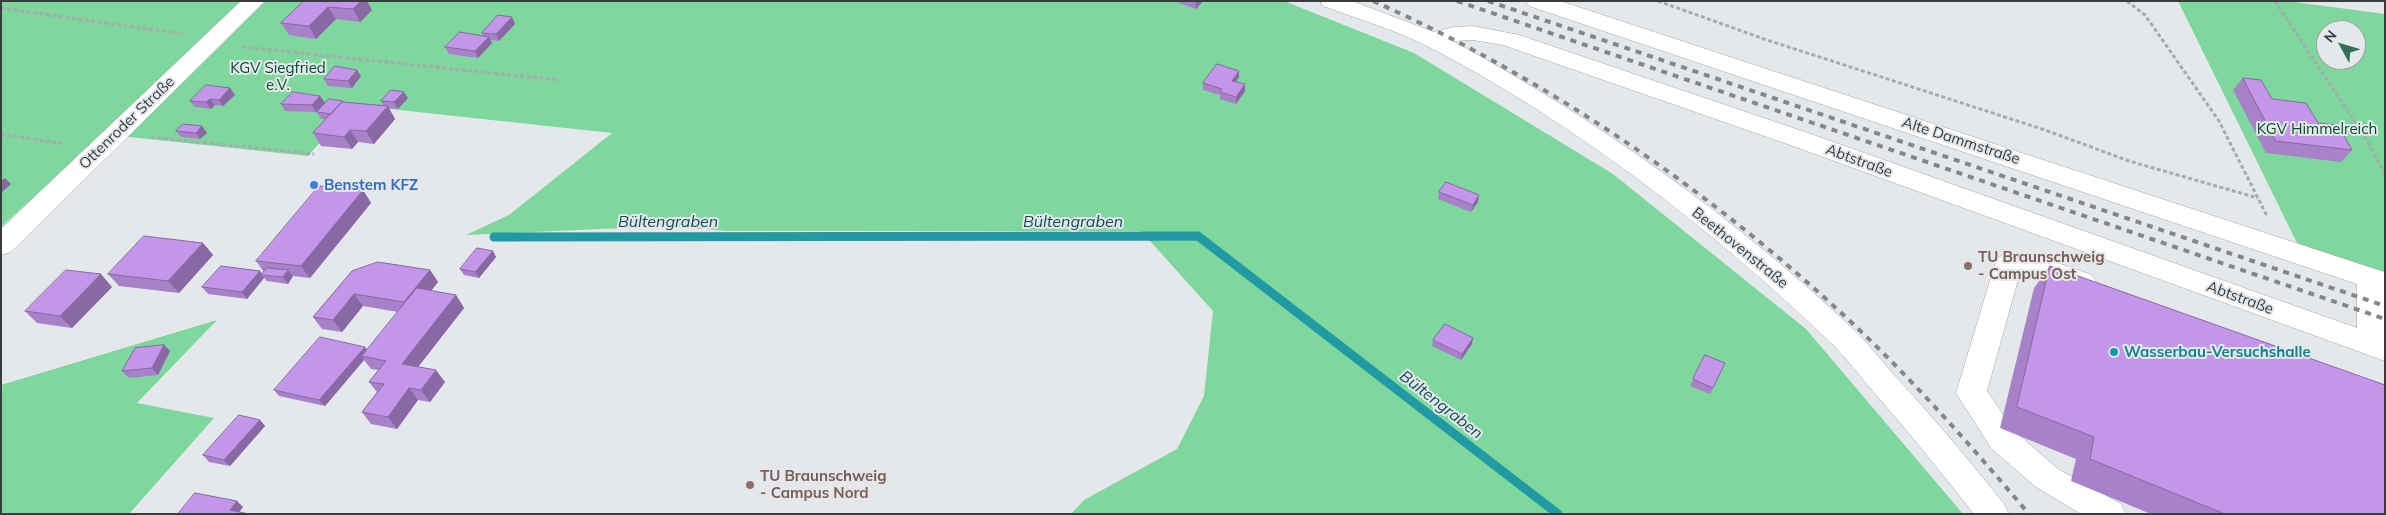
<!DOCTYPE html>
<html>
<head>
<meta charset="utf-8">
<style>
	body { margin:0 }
	#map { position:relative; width:2386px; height:515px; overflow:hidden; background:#e5e8eb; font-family:Mulish,sans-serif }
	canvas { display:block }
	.frame { position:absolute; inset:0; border:2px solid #3a3b3c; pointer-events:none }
	.north { position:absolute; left:2316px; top:20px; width:50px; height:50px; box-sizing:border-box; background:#e5e8eb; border:1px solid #a1a3a5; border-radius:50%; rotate:309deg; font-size:14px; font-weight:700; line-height:20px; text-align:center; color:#3a3b3c }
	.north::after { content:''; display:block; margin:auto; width:18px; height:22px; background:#346e58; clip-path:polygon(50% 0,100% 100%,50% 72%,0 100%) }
</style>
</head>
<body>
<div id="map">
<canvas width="2386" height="515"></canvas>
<div class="frame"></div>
<div class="north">N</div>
</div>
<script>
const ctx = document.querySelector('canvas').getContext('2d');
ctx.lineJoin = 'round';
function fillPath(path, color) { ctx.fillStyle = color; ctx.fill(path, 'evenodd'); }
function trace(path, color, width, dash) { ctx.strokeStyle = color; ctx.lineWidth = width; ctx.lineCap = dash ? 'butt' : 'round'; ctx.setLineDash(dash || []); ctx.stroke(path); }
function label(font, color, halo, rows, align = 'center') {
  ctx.font = font + ' Mulish,sans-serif'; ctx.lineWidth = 4; ctx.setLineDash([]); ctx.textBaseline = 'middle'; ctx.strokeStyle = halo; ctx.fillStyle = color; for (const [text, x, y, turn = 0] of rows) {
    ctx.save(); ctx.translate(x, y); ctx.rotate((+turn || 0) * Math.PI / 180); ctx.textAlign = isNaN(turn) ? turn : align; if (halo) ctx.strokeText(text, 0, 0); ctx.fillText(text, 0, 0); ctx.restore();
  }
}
fillPath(new Path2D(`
	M1,1H1284L1414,53L1613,174L1806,329L1963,514H1071L1084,500L1177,449L1204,396L1213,311L1141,231H727L668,226L466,235L509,215L612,133L353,105L308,156L101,134L1,227Z
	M2178,1H2287L2385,14V276L2300,249ZM2326,30H2356V60H2326Z
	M217,320L137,403L214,418L129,514H1V385Z`), '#7ed79c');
trace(new Path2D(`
	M494,237L1198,236L1558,514`), '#229aa4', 9);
const minor = new Path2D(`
	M241,1H265L11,252L1,255V229Z
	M1320,1H1352L1434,32L1454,27L1473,26L1519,35L1811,134L2357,328V284L1529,6L1526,1H1560L2381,271L2385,272V361L1793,146L1503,45L1473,40L1453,41C1597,120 1732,215 1851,327C1867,342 1880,359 1894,375C1933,417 1969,460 2004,504L2009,514H1974C1941,472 1907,430 1872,390C1859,375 1846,357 1831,343C1715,231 1572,121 1429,47C1396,30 1358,19 1323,6Z
	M2009,254L2055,262L2092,275L2096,282L2092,289L2082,292L2052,282L2019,276L1987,391L2014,431L2058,469L2121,504L2126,514H2081L2036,487L1992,449L1956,393L1995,264L1999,257Z`);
trace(minor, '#a2a6a8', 1);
trace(new Path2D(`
	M1658,1L1764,39L2045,130L2129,161L2258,198
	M2127,1L2145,15L2219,121L2267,216
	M2275,1L2365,137L2385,174
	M1,8L183,34
	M242,47L559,80
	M1,134L66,144
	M151,137L314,154`), '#a8abad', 3, [4, 2.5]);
fillPath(minor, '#fff');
trace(new Path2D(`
	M1373,1C1548,79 1711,191 1851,322C1915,382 1972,447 2029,514
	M1457,1L2385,319
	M1488,1L2385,306`), '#848688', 4, [6, 6]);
fillPath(new Path2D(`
	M304,1L372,10L360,22L336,19L316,39L289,35L281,23Z
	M1173,1H1203L1196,9Z
	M512,17L515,24L499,41L490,40L492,43L478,58L449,54L445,47L483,36L482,33Z
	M1239,71V77L1236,82L1245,91L1236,104L1220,99V95L1203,90V83Z
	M361,76L352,88L328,86L324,79Z
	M2243,78L2272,99L2318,123L2352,150L2341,162L2266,153L2233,90Z
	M230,88L235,95L223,106L215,105L211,109L195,107L190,101Z
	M320,96L325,103L316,112L285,111L281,104Z
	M408,98L398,109L388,108L395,119L374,144L358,142L352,149L321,146L313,133L326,119H321L317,112L343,101V102L384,106L381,101Z
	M202,126L207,133L200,139L181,137L176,131Z
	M363,190L371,203L310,278L293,276L288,284L267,281L264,278L247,299L208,294L202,287L260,271L262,274L264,272L256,261Z
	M1439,192L1478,202L1471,212L1438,199Z
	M203,243L213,255L179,293L119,286L108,274Z
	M493,251L496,257L479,278L464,275L460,269Z
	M2050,266L2385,514H2151L2071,481L2076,459L2000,428L2034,288Z
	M430,270L438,282L431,291L456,295L464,308L418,367L445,382L430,402L418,400L397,429L371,424L362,412L377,392L369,382L378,370L371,369L364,360L325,406L279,396L274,390L365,347L367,350L398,312L363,306L342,332L322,329L313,317L352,271Z
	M112,287L72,328L37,323L25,311Z
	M1433,340L1472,344L1461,360L1432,346Z
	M164,345L170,351L158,375L129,378L122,371Z
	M1705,355L1725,363L1710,394L1690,386Z
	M260,420L265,426L230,466L209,462L203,455Z`), '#a881c8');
fillPath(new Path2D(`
	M361,1H367L372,10L360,22L353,9Z
	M1197,1H1203L1196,9V2Z
	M328,7L336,19L316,39L309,26Z
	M512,17L515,24L499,41L496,34Z
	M489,37L492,43L478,58L475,51Z
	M357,70L361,76L352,88L348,81Z
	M1239,71V77L1232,87V81Z
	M1245,84V91L1236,104V97Z
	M230,88L235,95L223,106L219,100Z
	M404,92L408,98L398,109L394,102Z
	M320,96L325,103L316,112L312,105Z
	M210,99L215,105L211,109L206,102Z
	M388,106L395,119L374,144L366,131Z
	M202,126L207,133L200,139L196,133Z
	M350,130L358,142L352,149L344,137Z
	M5,178L11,184L1,193V181Z
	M363,190L371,203L310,278L301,266Z
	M1479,195L1478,202L1471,212L1473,205Z
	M203,243L213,255L179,293L168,281Z
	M493,251L496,257L479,278L475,272Z
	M288,270L293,276L288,284L283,277Z
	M430,270L438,282L413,314L404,302Z
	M260,271L263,275H261L264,278L247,299L242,292Z
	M101,274L112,287L72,328L60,316Z
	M354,294L363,306L342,332L333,320Z
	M456,295L464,308L411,376L402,364Z
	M1473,338L1472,344L1461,360L1462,354Z
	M164,345L170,351L158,375L152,368Z
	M365,347L370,353L362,356L364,360L325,406L319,400Z
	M436,370L445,382L430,402L421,390Z
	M409,388L418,400L397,429L388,417Z
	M260,420L265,426L230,466L224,460Z
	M237,501L243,507L238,514L230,510Z`), '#8869a3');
const building = new Path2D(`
	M304,1H361L353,9L328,7L309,26L281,23Z
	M498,15L512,17L496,34L482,33Z
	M460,32L489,37L475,51L445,47Z
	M1217,64L1239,71L1232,81L1245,84L1236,97L1220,92L1222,89L1203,83Z
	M335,66L357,70L348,81L324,79Z
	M2243,78L2261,80L2272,99L2306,103L2318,123L2338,125L2352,150L2276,141Z
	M206,85L230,88L219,100L210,99L206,102L190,101Z
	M391,90L404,92L394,102L381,101Z
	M293,92L320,96L312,105L281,104Z
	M329,99L343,101L331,114L317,112Z
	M342,102L388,106L366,131L350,130L344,137L313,133Z
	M183,124L202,126L196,133L176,131Z
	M1446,182L1479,195L1473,205L1439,192Z
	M319,186L363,190L301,266L256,261Z
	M144,236L203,243L168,281L108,274Z
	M477,248L493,251L475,272L460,269Z
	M378,262L430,270L404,302L354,294L333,320L313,317L352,271Z
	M221,266L260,271L242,292L202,287Z
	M2050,266L2385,385V514H2225L2090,459L2094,437L2017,407Z
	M267,268L288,270L283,277L261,275Z
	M66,270L101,274L60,316L25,311Z
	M417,288L456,295L402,364L436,370L421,390L409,388L388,417L362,412L384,384L369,382L386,361L362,356Z
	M1445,324L1473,338L1462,354L1433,340Z
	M320,337L365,347L319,400L274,390Z
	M164,345L152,368L122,371L135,348Z
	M1705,355L1725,363L1713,388L1693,379Z
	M239,415L260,420L224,460L203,455Z
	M195,493L237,501L230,510L249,514H178Z`);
fillPath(building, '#c396e9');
trace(building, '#8869a3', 1);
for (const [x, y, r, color] of [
	[314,185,5,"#3f7fe0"],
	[1968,266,5,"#8d6e63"],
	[2114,352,5,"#0f9aa8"],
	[750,485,5,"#8d6e63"]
]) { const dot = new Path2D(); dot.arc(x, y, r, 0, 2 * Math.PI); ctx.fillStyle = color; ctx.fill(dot); trace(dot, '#e5e8eb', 2); }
label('15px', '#024e28', '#e5e8eb', [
	["KGV Siegfried",278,68],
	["e.V.",278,85],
	["KGV Himmelreich",2317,129]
]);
label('15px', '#3a3b3c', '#e5e8eb', [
	["Ottenroder Straße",127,123,-44],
	["Alte Dammstraße",1961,141,18],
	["Abtstraße",1859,161,20],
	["Beethovenstraße",1740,248,39],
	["Abtstraße",2240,298,20]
]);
label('bold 15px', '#366cbe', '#e5e8eb', [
	["Benstem KFZ",324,185]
], 'left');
label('bold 15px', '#785e54', '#e5e8eb', [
	["TU Braunschweig",1978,257],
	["- Campus Ost",1978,274],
	["TU Braunschweig",760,476],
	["- Campus Nord",760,493]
], 'left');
label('bold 15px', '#0d838f', '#e5e8eb', [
	["Wasserbau-Versuchshalle",2124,352]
], 'left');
label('italic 16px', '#094c52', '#e5e8eb', [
	["Bültengraben",668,222],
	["Bültengraben",1073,222],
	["Bültengraben",1441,405,38]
]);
</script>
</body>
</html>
